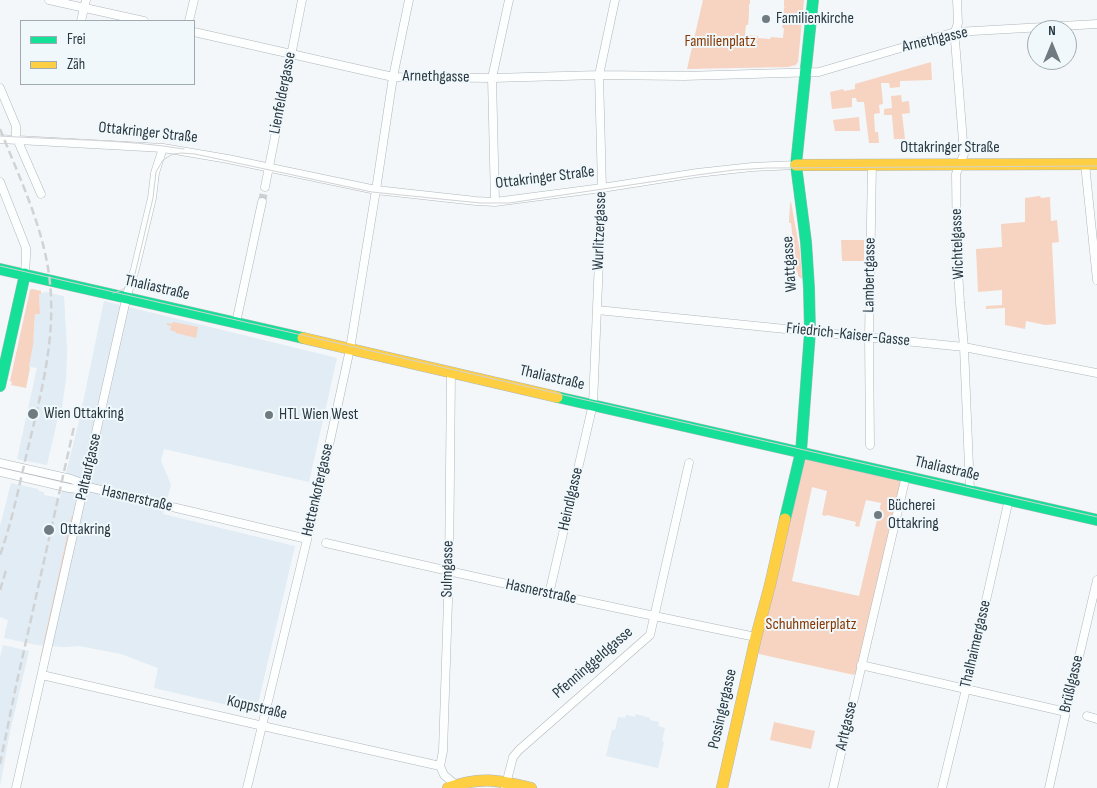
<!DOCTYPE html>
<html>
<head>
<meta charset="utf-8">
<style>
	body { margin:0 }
	#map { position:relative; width:1097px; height:788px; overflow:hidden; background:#f3f7f9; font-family:"Sofia Sans Condensed",sans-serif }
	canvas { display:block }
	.legend { position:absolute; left:20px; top:20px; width:175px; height:65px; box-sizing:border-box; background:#f0f8fc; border:1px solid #a0abb1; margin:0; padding:6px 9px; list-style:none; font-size:15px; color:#293841 }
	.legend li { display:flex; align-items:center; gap:10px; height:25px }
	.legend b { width:25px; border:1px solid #a0abb1 }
	.north { position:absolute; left:1027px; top:20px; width:50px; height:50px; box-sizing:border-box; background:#f0f8fc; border:1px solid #a0abb1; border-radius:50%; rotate:0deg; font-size:14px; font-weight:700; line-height:20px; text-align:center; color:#293841 }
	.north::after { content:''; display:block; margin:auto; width:18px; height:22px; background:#707b81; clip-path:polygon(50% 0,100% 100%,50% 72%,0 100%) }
</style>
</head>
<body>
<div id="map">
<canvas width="1097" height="788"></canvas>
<ul class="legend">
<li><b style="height:6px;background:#16e098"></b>Frei</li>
<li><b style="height:6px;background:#ffcf43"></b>Zäh</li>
</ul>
<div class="north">N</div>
</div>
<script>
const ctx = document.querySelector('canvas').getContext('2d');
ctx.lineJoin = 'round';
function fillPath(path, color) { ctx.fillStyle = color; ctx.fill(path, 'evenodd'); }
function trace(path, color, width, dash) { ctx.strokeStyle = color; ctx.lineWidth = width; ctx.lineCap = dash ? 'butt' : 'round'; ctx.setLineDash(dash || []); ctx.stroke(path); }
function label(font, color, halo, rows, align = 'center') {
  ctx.font = font + ' "Sofia Sans Condensed",sans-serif'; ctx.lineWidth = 4; ctx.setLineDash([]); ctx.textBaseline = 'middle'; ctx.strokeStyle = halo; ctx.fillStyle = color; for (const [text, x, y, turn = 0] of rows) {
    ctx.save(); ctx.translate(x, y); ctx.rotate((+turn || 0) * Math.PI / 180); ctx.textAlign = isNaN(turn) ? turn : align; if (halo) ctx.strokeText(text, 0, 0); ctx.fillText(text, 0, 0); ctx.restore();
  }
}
fillPath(new Path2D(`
	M46,292L63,296L64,297L67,349L66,379L62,407L60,413H59L47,465L17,459L37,368L31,367L29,368L34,332L35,314H40L39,294Z
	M104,301L337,358L309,482L164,449L161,461L171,485L163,514L295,546L256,712L245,710L244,712L236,710V707L154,688L158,668L121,654L79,646L64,647L37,645L4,638L8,620L0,617V526L11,483L38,489L39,491L44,492V495L60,498L80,417Z
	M3,645L29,651L10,732L0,786V657Z
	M636,714L650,718V720L659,722L658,726L665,728L662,741L664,742L658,768L606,756L612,730H615L618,717L625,718L626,715L635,717Z`), '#e1ecf4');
fillPath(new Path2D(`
	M703,0H750V4L748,5H749V14L748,15H749L748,25H746L745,35L758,36V38L770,39L771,37L783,38L784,28H782L783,24H786V21L783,20V18L784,17H783L784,8H785L784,7V0H804L798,62L796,65L788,67L687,69Z
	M931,62L932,80L900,81V87L890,88L889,83H881L883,104L879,105L880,113L874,114L875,132H878L879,143H869L864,102H857L856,98H852V107L832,109L830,92L843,89L844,91L855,89V84Z
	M901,95L902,102L909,101L910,113L902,114L905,139H894L892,115H884V109L892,108L891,96Z
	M859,117L860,131H835L833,120Z
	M1040,196L1041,198L1050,197L1051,221L1057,220L1059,242L1052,243L1056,324L1045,325L1026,321L1025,329L1005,325V308L986,309V306L1002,305V290L978,292L976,249L1002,247L1001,224L1025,222V198Z
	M791,202L800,252L802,279L798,276V273L794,267L792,259H795L791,223H789L790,203Z
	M841,240H864V261H842Z
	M32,289L41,291V294H39L40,314H35L33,345L29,367L30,368L26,388L11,385L12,382L10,381L30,290Z
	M173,322L198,327L196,338L176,333V332L170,330L171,326L167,325V323L172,324Z
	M801,452L906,476L861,665L854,675L759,654L756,637ZM812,487L827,491L822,515L826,516L827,515L856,522L855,526L859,527L866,500L881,503L859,596L792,581Z
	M72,516L75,517L43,659H40L71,518Z
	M774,722L815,731L811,749L770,740Z`), '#f7d3c2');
trace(new Path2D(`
	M262,202L265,187`), '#cbd1d4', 8, [8, 4]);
const street = new Path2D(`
	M49,0L144,21
	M957,0L958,23L955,32V40L964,154L956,174L957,255L960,303L964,347L970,491
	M81,21L86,0
	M189,21L194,0
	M194,32L393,77L492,78L599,75L684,76L819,72L955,32L1097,24
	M0,88L16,126V137L17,139L41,194
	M0,139L163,148L228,159L376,190L476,201L495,202L602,188L697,173L752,167L796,165
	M1085,164L1097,280
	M0,182L26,248V256L25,274
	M265,187L302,0
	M495,202L492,78L509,0
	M597,310L964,347L1097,373
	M236,323L262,202
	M870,445L869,337L872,164
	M0,463L71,479L79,482L84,486L307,539
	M0,472L69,488L77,489L84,486
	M326,543C469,576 612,608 756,637
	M549,594L593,404L602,188L599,75L615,0
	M861,665L1066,712
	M42,675L276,729L440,766L444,775L456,785
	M1087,716L1097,719
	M440,766L443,751L449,571L451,372
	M16,788L127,295L135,269L152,198L155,173L163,148
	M247,788L321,482L350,349L376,190L393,77L409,0
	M505,788L513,757L519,750L650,635L689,463
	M833,788L906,476
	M942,788L966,689L1009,499
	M1049,788L1066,712L1097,580`);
const fast = new Path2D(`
	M0,269L303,338
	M0,386L25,274
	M557,397L1097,520
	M785,519L801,452L810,332L809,288L806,242L796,165L813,0`);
const slow = new Path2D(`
	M796,165L1097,164
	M303,338L557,397
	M448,788C480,776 498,780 531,788
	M722,788L756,637L770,585L785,519`);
trace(street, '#afb7bc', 9);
trace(fast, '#afb7bc', 12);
trace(slow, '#afb7bc', 12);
trace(street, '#fdfefe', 8);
trace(fast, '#16e098', 11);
trace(slow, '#ffcf43', 11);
trace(new Path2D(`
	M0,136C61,140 124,139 184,149
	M0,266L1097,517
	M113,293C124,291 130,284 135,274L153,198L156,172L163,160L173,154L182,153L195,154L372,192L480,203H509L697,175L734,170L767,168L1097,166`), '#d1d2d4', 1);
trace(new Path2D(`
	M0,129C18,174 40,220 48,268C58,328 43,386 29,444C20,481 13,519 0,555
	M0,590L7,567
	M0,764L16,686L74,427`), '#d1d2d4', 2.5, [8, 4]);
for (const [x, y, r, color] of [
	[766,19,5,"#707b81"],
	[33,414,6,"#707b81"],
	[269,415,5,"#707b81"],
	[878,515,5,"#707b81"],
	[49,530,6,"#707b81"]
]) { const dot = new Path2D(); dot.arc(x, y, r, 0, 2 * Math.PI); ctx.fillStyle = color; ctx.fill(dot); trace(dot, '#f0f8fc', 2); }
label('16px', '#293841', '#f0f8fc', [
	["Familienkirche",776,19],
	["Wien Ottakring",44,414],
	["HTL Wien West",279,415],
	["Bücherei",888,506],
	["Ottakring",888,524],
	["Ottakring",60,530]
], 'left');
label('16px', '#293841', '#f0f8fc', [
	["Arnethgasse",935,40,-13],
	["Arnethgasse",436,77,1],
	["Lienfeldergasse",283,93,-79],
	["Ottakringer Straße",148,133,6],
	["Ottakringer Straße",950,148],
	["Ottakringer Straße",545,178,-7],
	["Wurlitzergasse",600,231,-88],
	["Wichtelgasse",958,244,-92],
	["Wattgasse",790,264,-94],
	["Lambertgasse",870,275,-89],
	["Thaliastraße",157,288,13],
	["Friedrich-Kaiser-Gasse",848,335,6],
	["Thaliastraße",552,378,13],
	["Paltaufgasse",89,467,-77],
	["Thaliastraße",947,469,13],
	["Hettenkofergasse",318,490,-77],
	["Hasnerstraße",137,499,13],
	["Heindlgasse",571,499,-77],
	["Sulmgasse",448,569,-89],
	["Hasnerstraße",541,592,12],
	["Thalhaimergasse",976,644,-77],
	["Pfenninggeldgasse",593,663,-41],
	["Brüßlgasse",1072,684,-77],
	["Koppstraße",257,708,13],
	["Possingergasse",723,709,-77],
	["Arltgasse",847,726,-77]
]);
label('16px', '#883700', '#f0f8fc', [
	["Familienplatz",720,42],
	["Schuhmeierplatz",811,625]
]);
</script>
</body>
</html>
